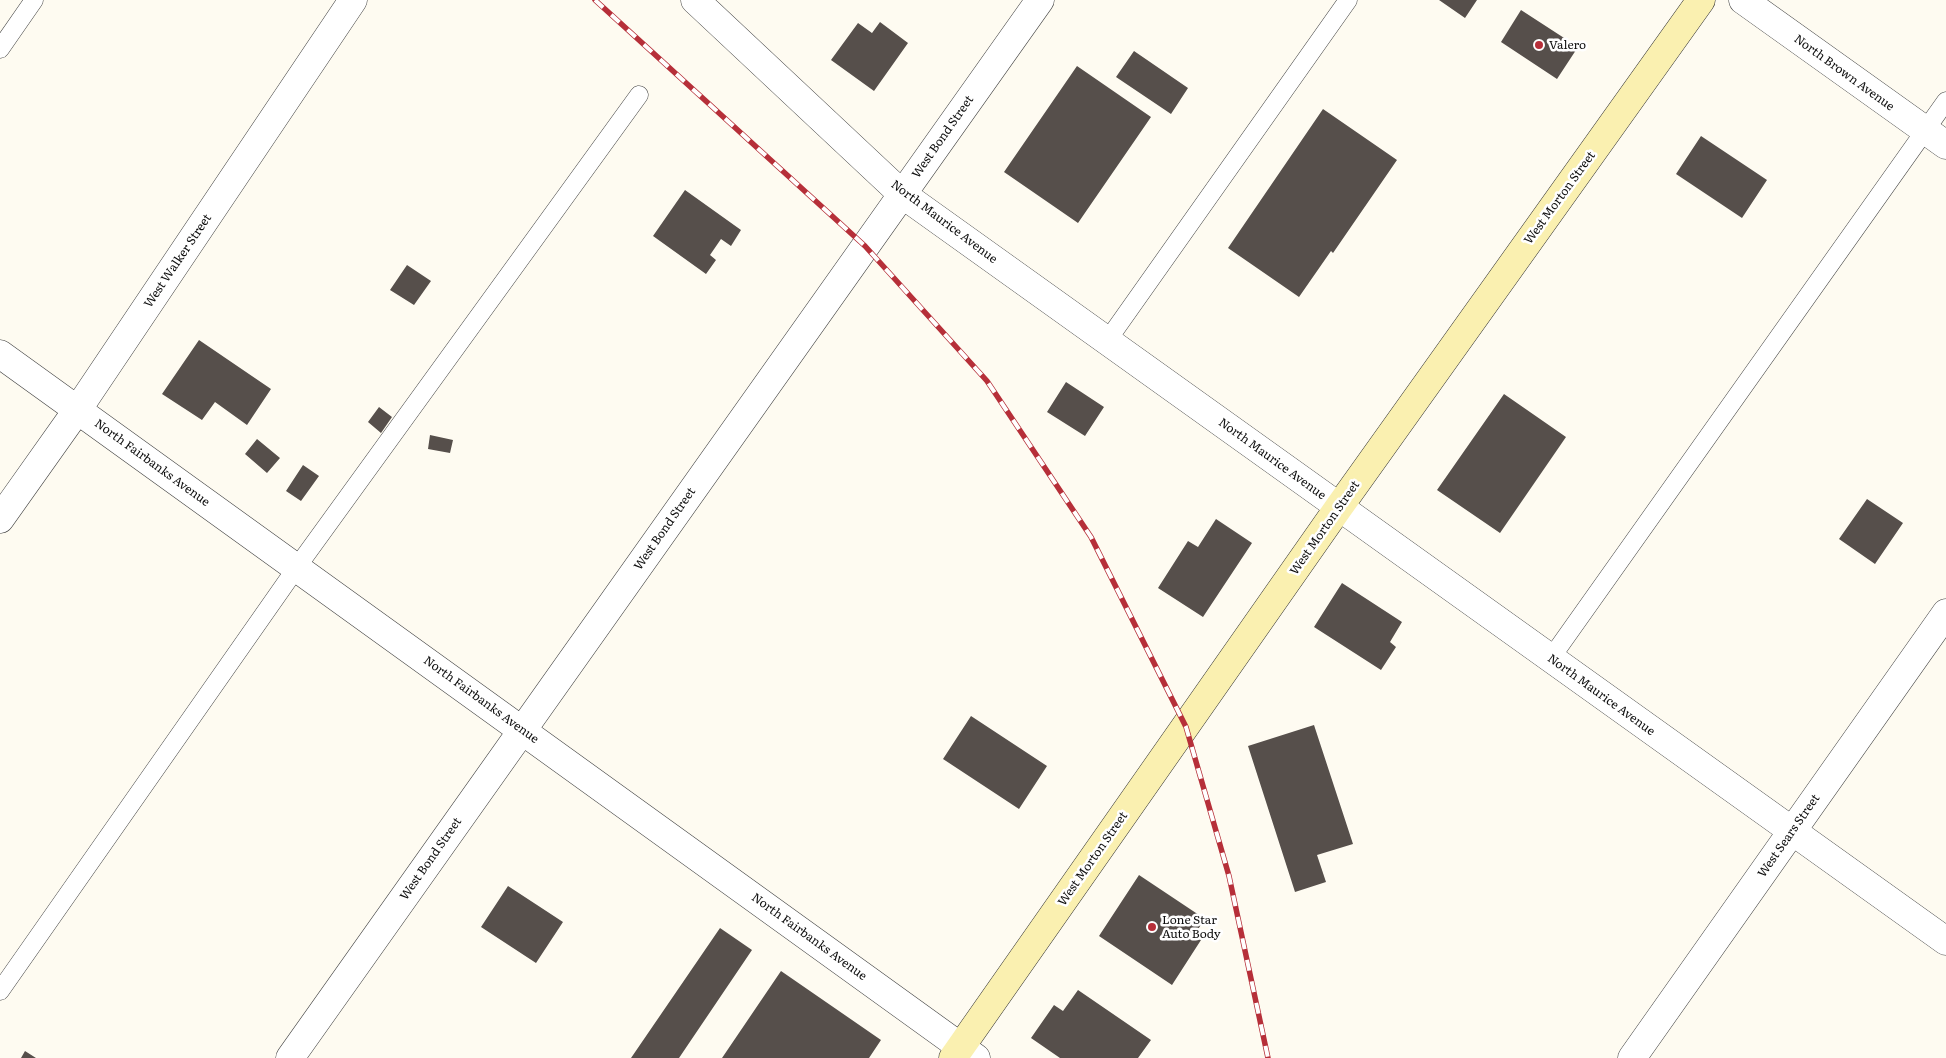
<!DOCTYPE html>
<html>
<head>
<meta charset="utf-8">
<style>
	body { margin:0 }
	canvas { display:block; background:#fefbf1 }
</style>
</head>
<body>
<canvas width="1946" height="1058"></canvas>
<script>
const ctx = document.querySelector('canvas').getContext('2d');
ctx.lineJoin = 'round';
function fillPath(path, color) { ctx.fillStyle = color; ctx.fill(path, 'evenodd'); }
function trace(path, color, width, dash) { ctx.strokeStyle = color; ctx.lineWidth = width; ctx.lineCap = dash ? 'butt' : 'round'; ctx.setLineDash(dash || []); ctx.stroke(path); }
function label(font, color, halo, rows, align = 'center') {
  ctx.font = font + ' Literata,serif'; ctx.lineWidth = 5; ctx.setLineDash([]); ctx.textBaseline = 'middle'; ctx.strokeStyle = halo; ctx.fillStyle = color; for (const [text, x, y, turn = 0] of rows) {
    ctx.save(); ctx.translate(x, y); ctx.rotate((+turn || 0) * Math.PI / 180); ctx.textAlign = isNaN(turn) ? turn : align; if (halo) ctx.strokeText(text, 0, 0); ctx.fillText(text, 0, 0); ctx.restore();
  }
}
fillPath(new Path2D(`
	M1439,0H1477L1465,18Z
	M1521,10L1578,47L1557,79L1501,42Z
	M880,22L908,43L874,91L831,60L858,23L872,33Z
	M1134,51L1188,88L1171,114L1116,77Z
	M1077,66L1151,117L1078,223L1004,172Z
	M1323,109L1397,160L1333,253L1331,251L1299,297L1228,248Z
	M1701,136L1767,180L1742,218L1676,174Z
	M685,190L741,230L731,246L721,239L710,255L716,260L706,274L653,236Z
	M407,265L431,281L414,305L390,290Z
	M199,340L271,389L247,425L215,402L202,420L162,394Z
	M1066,382L1104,407L1085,436L1047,412Z
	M1504,394L1566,437L1500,533L1437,490Z
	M379,407L392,417L381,433L368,422Z
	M430,435L453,440L450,453L428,449Z
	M257,439L280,458L267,473L245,454Z
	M303,465L319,476L301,501L286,491Z
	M1867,499L1903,523L1875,564L1839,539Z
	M1216,519L1252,543L1203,617L1158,588L1188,541L1198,547Z
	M1342,583L1402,622L1390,642L1396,647L1381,670L1314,627Z
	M971,716L1047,766L1019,809L943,759Z
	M1314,725L1353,844L1317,855L1326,882L1295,892L1248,746Z
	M1139,875L1205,919L1194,935L1201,940L1172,985L1099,936Z
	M508,886L563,922L536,963L481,927Z
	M720,928L752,950L679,1058H631Z
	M781,971L881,1040L869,1058H722Z
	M1078,990L1151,1040L1138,1058H1060L1031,1038L1054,1005L1063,1011Z
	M25,1051L36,1058H21Z`), '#564f4b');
const service = new Path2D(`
	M0,49L34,0
	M1107,341L1348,0
	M1551,658L1946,101
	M0,991L297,567L639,95`);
const minor = new Path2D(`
	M695,0L902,194L1946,941
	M1743,0L1946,145
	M0,354L976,1058
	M0,519L78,409L353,0
	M290,1058L1040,0
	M1632,1058L1946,613`);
const secondary = new Path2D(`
	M953,1058L1339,507L1701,0`);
trace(service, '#414141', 19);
trace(minor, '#414141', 29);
trace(secondary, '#303030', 29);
trace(service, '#fff', 18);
trace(minor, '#fff', 28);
trace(secondary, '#faf0b0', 28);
const rail = new Path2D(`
	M595,0L865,246L987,381L1091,537L1186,727L1229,876L1268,1058`);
trace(rail, '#b62f39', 5.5);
trace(rail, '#fff', 4, [11]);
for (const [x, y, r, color] of [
	[1539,45,5,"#b62f39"],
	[1152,927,5,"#b62f39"]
]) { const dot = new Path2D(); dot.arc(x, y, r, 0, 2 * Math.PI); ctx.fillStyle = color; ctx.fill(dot); trace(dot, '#fff', 2); }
label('12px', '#0e0e0e', '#fff', [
	["Valero",1549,45],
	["Lone Star",1162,920],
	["Auto Body",1162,934]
], 'left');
label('12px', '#0e0e0e', '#fff', [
	["North Brown Avenue",1844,73,36],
	["West Bond Street",943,137,-55],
	["West Morton Street",1560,198,-54],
	["North Maurice Avenue",944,222,37],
	["West Walker Street",178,261,-56],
	["North Maurice Avenue",1272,459,36],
	["North Fairbanks Avenue",152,463,36],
	["West Morton Street",1325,528,-55],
	["West Bond Street",665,529,-55],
	["North Maurice Avenue",1601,695,36],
	["North Fairbanks Avenue",481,700,36],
	["West Sears Street",1789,836,-55],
	["West Bond Street",431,859,-55],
	["West Morton Street",1093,859,-55],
	["North Fairbanks Avenue",809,937,36]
]);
</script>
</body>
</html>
